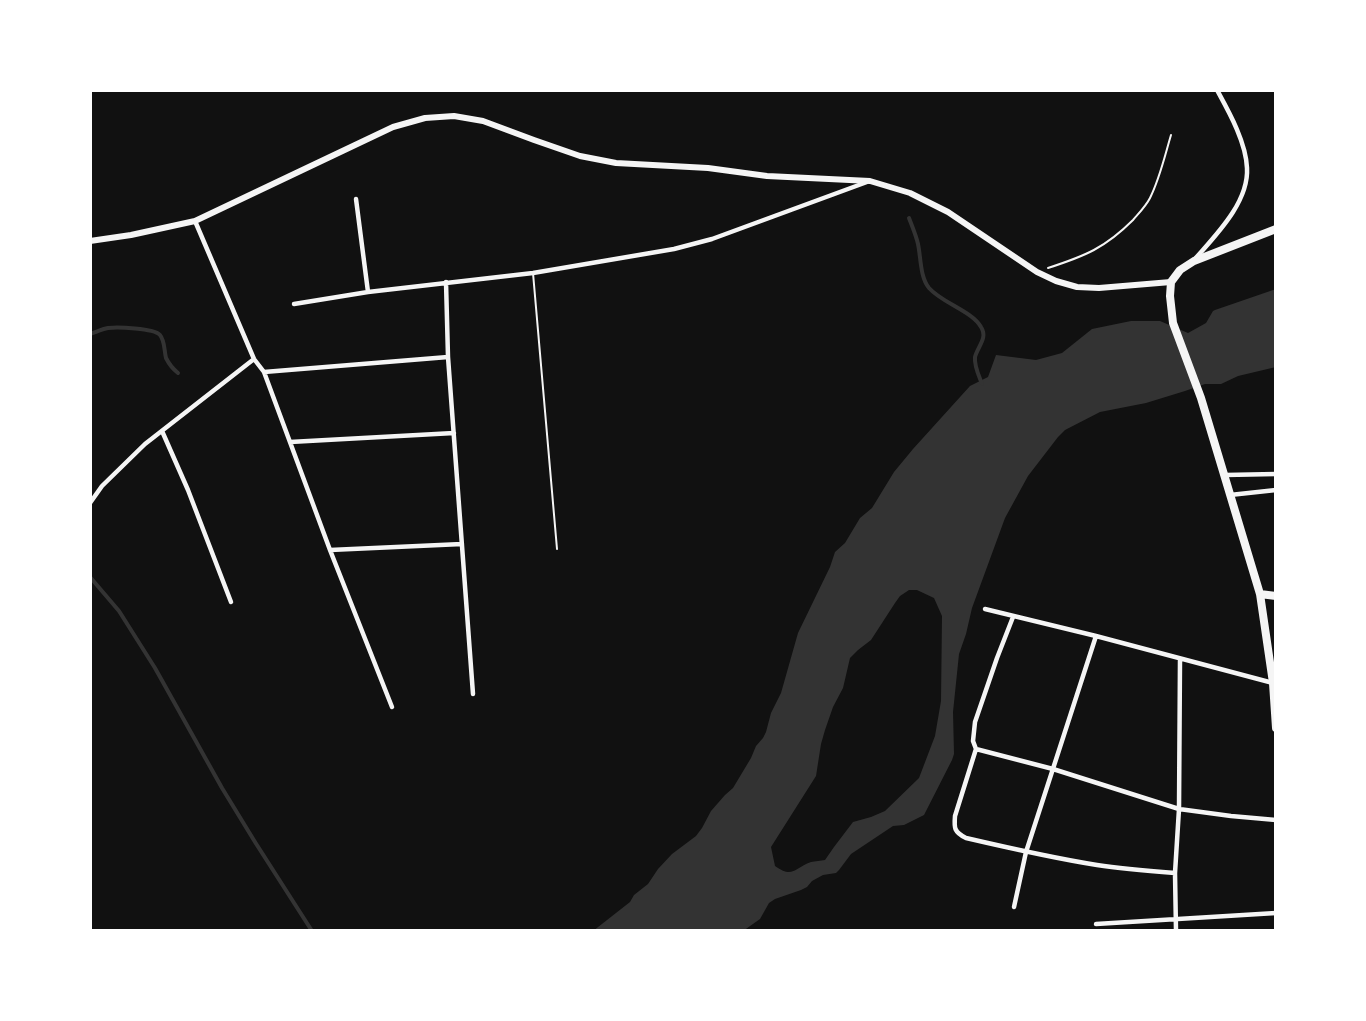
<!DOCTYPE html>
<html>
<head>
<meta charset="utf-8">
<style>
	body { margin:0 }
	#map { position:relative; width:1366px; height:1021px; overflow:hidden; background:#111; font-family:Montserrat,sans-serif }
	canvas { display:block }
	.frame { position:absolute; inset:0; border:92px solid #fff; pointer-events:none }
</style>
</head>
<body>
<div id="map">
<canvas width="1366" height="1021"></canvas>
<div class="frame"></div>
</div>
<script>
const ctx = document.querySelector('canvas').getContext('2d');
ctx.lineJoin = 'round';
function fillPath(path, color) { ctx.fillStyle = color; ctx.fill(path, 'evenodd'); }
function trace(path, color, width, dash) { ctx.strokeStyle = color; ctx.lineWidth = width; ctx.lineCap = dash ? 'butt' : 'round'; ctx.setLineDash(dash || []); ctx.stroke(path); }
fillPath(new Path2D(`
	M1276,289V367L1238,376L1221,384H1205L1185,391L1146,403L1100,412L1065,430L1058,437L1028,476L1005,518L972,608L966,634L959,654L953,712L954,754L952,760L924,815L904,825L893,826L851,854L839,870L836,873L823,875L812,881L807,887L801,890L775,899L769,903L760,919L743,931H593L630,902L634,895L648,884L658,869L672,854L696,836L702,828L711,811L725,795L733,788L751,758L756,746L763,738L766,732L771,713L781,693L798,633L830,567L835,552L845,543L860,518L872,508L894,472L913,449L970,386L988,377L996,355L1036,360L1062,353L1092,329L1131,321H1160L1188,333L1206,323L1213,311L1215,310ZM909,590H917L934,598L942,616L941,701L935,736L919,778L885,811L871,817L853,822L834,847L825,860C821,861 815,861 811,862C794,868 793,879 775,866L771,847L816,776L821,744L825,730L833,707L843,688L850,658L858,650L871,640L895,603L900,596Z`), '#333');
trace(new Path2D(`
	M909,218C912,226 916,235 918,244C921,258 920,277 929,288C942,303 972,311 981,327C988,338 978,346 975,357C974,366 979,376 982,384
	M90,334C96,332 102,329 108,328C117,327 154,328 160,335C165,341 164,350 166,358C169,364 173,369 178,373
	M90,577L119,611L155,668L222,788L255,842L312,931`), '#333', 4);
trace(new Path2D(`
	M1048,268C1085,256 1105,248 1133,220C1139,213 1146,206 1150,198C1160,178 1165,155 1171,135`), '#f5f5f5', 2);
trace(new Path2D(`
	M533,273L557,549`), '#f5f5f5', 2);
trace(new Path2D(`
	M356,199L368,292
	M195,221L254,359L264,372L330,550L392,707
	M1195,259C1216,235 1249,202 1247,168C1246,142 1229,112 1217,90
	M446,282L448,357L473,694
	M294,304L368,292L533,273L674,249L712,239L867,182
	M264,372L448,357
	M162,431L188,490L231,602
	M290,442L454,433
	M1225,475L1276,474
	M1230,495L1276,490
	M90,503L102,486L145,444L254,359
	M330,550L462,544
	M985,609L1096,636L1273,683
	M1013,617L997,658L975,722L973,741L976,749L955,816C954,828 954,832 966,838C1009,848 1053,858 1097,865C1123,869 1149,871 1175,873
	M976,749L1053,769L1179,809L1231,816L1276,820
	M1014,907L1026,852L1096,636
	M1096,924L1276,913
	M1176,931L1175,873L1179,809L1180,659`), '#f5f5f5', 4.5);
trace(new Path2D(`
	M90,241L131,235L195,221L393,127L425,118L454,116L483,121L534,140L580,156L616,163L708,168L767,176L870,181L910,193L948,212L1037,272L1056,281L1077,287L1099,288L1171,282`), '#f5f5f5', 6);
trace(new Path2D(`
	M1276,229L1194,261L1180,270L1171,282L1170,296L1173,323L1201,398L1260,594L1273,683L1276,728
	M1260,594L1276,596`), '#f5f5f5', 8);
</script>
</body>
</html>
